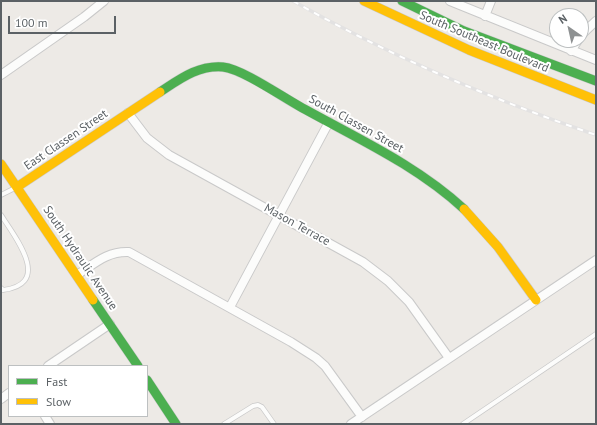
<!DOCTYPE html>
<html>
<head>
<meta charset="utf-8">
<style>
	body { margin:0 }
	#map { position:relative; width:597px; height:425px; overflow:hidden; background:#edeae6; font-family:"PT Sans",sans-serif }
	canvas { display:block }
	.frame { position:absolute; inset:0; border:2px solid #5b6165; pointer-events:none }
	.legend { position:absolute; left:8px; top:365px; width:140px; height:52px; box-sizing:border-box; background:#fff; border:1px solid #bdc0c1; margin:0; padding:5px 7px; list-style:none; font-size:12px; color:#5b6165 }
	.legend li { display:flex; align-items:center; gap:8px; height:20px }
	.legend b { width:20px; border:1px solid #bdc0c1 }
	.north { position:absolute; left:549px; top:8px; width:40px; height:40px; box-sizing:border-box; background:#fff; border:1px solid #bdc0c1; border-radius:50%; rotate:326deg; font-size:11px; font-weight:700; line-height:16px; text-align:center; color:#5b6165 }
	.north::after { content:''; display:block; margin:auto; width:14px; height:18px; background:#8e9192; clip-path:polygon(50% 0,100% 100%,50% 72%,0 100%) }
	.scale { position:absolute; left:8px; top:16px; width:108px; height:18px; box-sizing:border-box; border:2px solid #5b6165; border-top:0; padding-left:5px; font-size:12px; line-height:14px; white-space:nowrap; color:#5b6165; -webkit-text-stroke:3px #fff; paint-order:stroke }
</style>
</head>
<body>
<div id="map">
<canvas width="597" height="425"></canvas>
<div class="frame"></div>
<ul class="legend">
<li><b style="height:5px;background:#4caf50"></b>Fast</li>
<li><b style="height:5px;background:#ffc107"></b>Slow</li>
</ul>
<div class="north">N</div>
<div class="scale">100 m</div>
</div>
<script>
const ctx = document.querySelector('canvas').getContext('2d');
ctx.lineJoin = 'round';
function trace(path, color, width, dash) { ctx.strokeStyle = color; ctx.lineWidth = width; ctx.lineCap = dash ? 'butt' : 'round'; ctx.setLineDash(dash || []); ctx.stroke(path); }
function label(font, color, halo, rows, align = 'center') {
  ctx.font = font + ' "PT Sans",sans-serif'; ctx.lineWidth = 4; ctx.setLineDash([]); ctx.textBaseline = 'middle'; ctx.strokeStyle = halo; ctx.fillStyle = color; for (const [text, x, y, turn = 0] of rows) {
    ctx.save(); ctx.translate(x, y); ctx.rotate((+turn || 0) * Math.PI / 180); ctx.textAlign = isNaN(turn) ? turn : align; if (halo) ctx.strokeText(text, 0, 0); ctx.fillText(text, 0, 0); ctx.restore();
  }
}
const lane = new Path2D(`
	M1,195L17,187
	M1,215C15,237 53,284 3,290L1,288
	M224,424L253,406L258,405L262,407L274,424
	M463,424L596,334`);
const street = new Path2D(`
	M450,1L596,60
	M485,16L491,1
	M581,35L596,21
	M571,51L578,40
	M1,75L84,17L104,1
	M128,113L147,138L169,155L363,262L388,281L409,302L449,358
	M77,275C94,264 107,251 129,252L291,342L316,358L325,366L362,417
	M230,307L329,122
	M48,366L110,324
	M1,399L9,393
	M45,416L50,424
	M351,424L596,260`);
const fast = new Path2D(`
	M402,1L464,31L596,81
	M160,92C180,79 198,65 223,67C242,69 281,96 299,106C356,138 415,164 464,209
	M93,300L138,366
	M147,380L176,424`);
const slow = new Path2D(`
	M364,1L469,50L596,100
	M1,164L93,300
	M17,187L160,92
	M464,209L498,247L536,300`);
trace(lane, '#c9c9c9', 5.5);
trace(street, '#c9c9c9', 10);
trace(fast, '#c9c9c9', 10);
trace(slow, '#c9c9c9', 10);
trace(lane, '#fcfcfb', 4);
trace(street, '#fcfcfb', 8);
trace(fast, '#4caf50', 9);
trace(slow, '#ffc107', 9);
const rail = new Path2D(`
	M293,1C390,56 491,99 596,135`);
trace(rail, '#e3e2e2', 3.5);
trace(rail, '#fff', 2, [6]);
label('12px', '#5b6165', '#fff', [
	["South Southeast Boulevard",484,42,23],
	["South Classen Street",356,124,29],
	["East Classen Street",66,140,-34],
	["Mason Terrace",297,225,29],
	["South Hydraulic Avenue",80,258,56]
]);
</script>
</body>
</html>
